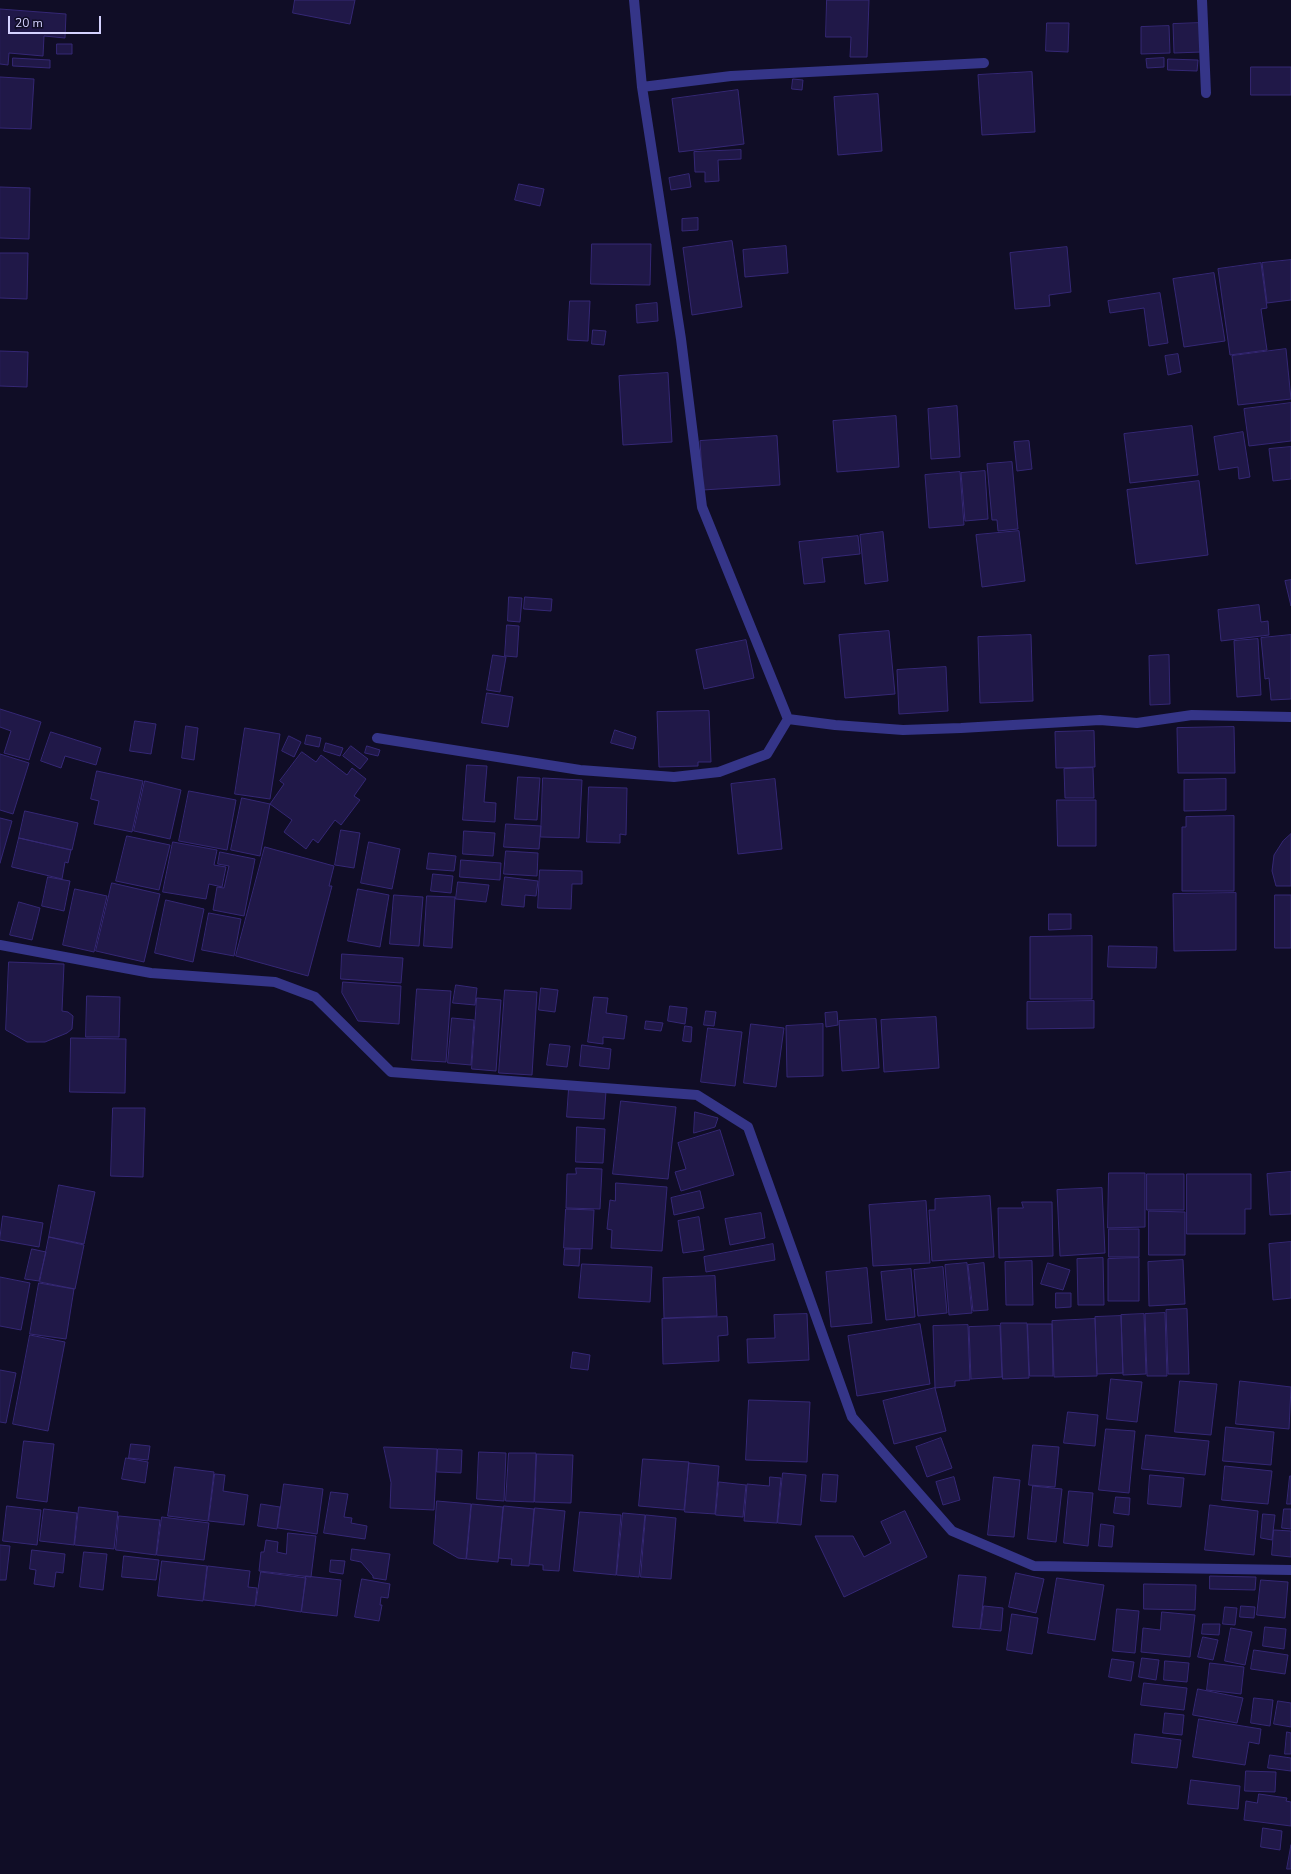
<!DOCTYPE html>
<html>
<head>
<meta charset="utf-8">
<style>
	body { margin:0 }
	#map { position:relative; width:1291px; height:1874px; overflow:hidden; background:#100d26; font-family:"Nunito Sans",sans-serif }
	canvas { display:block }
	.scale { position:absolute; left:8px; top:16px; width:93px; height:18px; box-sizing:border-box; border:2px solid #d5d2ff; border-top:0; padding-left:5px; font-size:12px; line-height:14px; white-space:nowrap; color:#d5d2ff; -webkit-text-stroke:3px #100d26; paint-order:stroke }
</style>
</head>
<body>
<div id="map">
<canvas width="1291" height="1874"></canvas>
<div class="scale">20 m</div>
</div>
<script>
const ctx = document.querySelector('canvas').getContext('2d');
ctx.lineJoin = 'round';
function fillPath(path, color) { ctx.fillStyle = color; ctx.fill(path, 'evenodd'); }
function trace(path, color, width, dash) { ctx.strokeStyle = color; ctx.lineWidth = width; ctx.lineCap = dash ? 'butt' : 'round'; ctx.setLineDash(dash || []); ctx.stroke(path); }
const building = new Path2D(`
	M295,0H355L350,24L293,13Z
	M827,0H869L867,57H850L851,37H826Z
	M0,9L66,14L65,38L44,36L43,56L9,53L8,65L0,64Z
	M1047,23H1069L1068,52L1046,51Z
	M1201,23L1202,52L1174,53L1173,24Z
	M1169,26L1170,53L1141,54V27Z
	M57,44H72V54H57Z
	M13,58L50,60V68L13,66Z
	M1164,58V67L1147,68L1146,59Z
	M1168,59L1198,60L1197,71L1168,70Z
	M1251,67H1291V95H1251Z
	M1032,72L1035,132L982,135L978,75Z
	M0,77L34,79L31,129L0,128Z
	M793,79L803,80L802,90L792,89Z
	M738,90L744,144L679,152L672,99Z
	M878,94L882,151L838,155L834,97Z
	M741,150V159L718,160L719,181L705,182V172H695L694,152Z
	M689,174L691,187L671,190L669,178Z
	M519,184L544,189L540,206L515,200Z
	M0,187L30,188L29,239L0,238Z
	M698,218V230L682,231V219Z
	M732,241L742,307L692,315L683,248Z
	M592,244H651L650,285L591,284Z
	M786,246L788,273L745,277L743,250Z
	M1067,247L1071,292L1049,295L1050,306L1015,309L1010,253Z
	M0,253H28L27,299L0,298Z
	M1291,260V300L1267,303L1262,263Z
	M1261,263L1267,308L1261,309L1267,350L1230,355L1218,269Z
	M1214,273L1225,341L1184,347L1173,279Z
	M1160,293L1168,343L1149,346L1144,308L1110,313L1108,301Z
	M570,301H590L588,341L568,340Z
	M657,303L658,321L637,323L636,305Z
	M593,330L606,331L604,345L592,344Z
	M1286,349L1291,399L1238,405L1232,356Z
	M0,351L28,352L27,387L0,386Z
	M1178,354L1181,372L1168,375L1165,356Z
	M668,373L672,442L623,445L619,376Z
	M1291,403V441L1249,446L1244,409Z
	M957,406L960,457L931,459L928,409Z
	M896,416L899,467L837,472L833,421Z
	M1192,426L1198,475L1130,483L1124,434Z
	M1243,432L1250,477L1239,479L1238,467L1219,470L1214,437Z
	M777,436L780,485L703,490L700,441Z
	M1029,441L1032,469L1017,471L1014,442Z
	M1291,447V479L1273,481L1269,449Z
	M1012,462L1018,529L998,531L997,520H992L987,464Z
	M985,471L988,519L965,521L961,473Z
	M960,472L964,525L929,528L925,475Z
	M1199,481L1208,555L1136,564L1127,490Z
	M1019,531L1025,581L982,587L976,535Z
	M883,532L888,581L865,584L860,535Z
	M858,536L860,554L822,558L825,582L804,584L799,542Z
	M1291,580V606L1285,581Z
	M509,597L522,598L520,622L508,621Z
	M525,597L552,599L551,611L524,609Z
	M1259,605L1261,622L1268,621L1269,635L1221,641L1218,610Z
	M507,625L519,626L517,657L505,656Z
	M889,631L895,694L845,698L839,635Z
	M1031,635L1033,701L980,703L978,637Z
	M1291,635V699L1271,700L1269,678L1265,679L1261,638Z
	M1258,639L1261,695L1237,697L1234,641Z
	M746,640L754,678L704,689L696,650Z
	M493,655L506,657L500,692L487,690Z
	M1169,655L1170,704L1150,705L1149,656Z
	M946,667L948,711L899,714L897,670Z
	M487,693L513,697L508,727L482,723Z
	M0,709L41,722L29,760L4,753L11,731L0,727Z
	M709,711L711,762H698V766L659,767L657,712Z
	M135,721L156,724L151,754L130,751Z
	M186,726L198,728L194,760L182,758Z
	M1234,727L1235,773H1178L1177,728Z
	M245,728L280,734L270,799L235,794Z
	M615,730L636,737L633,749L611,743Z
	M1094,731L1095,767L1056,768L1055,732Z
	M51,732L101,748L96,765L65,756L61,768L41,761Z
	M307,735L321,738L319,747L305,744Z
	M289,736L301,742L294,757L282,751Z
	M326,743L343,748L340,756L324,751Z
	M351,746L368,759L360,769L343,756Z
	M367,746L380,750L378,756L365,753Z
	M302,752L316,762L321,755L347,775L352,768L366,779L354,796L360,800L341,825L335,820L318,843L313,839L306,849L284,832L292,820L270,804L284,784L280,781Z
	M0,754L29,763L13,814L0,810Z
	M467,765L487,766L484,802L496,803L495,822L463,820Z
	M1093,768L1094,798H1065L1064,769Z
	M97,771L143,781L132,832L94,824L99,801L91,799Z
	M518,777L540,778L537,820L515,819Z
	M543,778L582,780L579,838L541,837Z
	M775,779L782,849L738,854L731,784Z
	M1226,779V810L1184,811V780Z
	M145,781L181,790L170,839L134,831Z
	M589,787L627,788L626,835L620,834V843L587,842Z
	M189,791L236,800L227,850L179,841Z
	M242,798L270,804L260,856L231,850Z
	M1057,800H1096V846H1058Z
	M25,811L78,823L72,850L19,838Z
	M1234,816V891H1182V827H1186V817Z
	M0,818L12,821L0,863Z
	M506,824L541,826L539,849L504,847Z
	M341,830L360,833L354,868L335,865Z
	M464,831L495,833L493,856L463,854Z
	M1291,834V886H1276L1272,871L1274,855L1283,841Z
	M127,836L170,845L159,890L116,881Z
	M19,838L71,850L68,863L65,862L62,879L12,867Z
	M173,842L217,850L214,865L226,867L222,887L209,884L206,899L163,892Z
	M369,842L400,849L392,889L361,883Z
	M265,847L334,866L329,886H332L308,976L236,956Z
	M506,851L538,853L537,876L504,874Z
	M220,852L255,859L244,916L213,910L217,887L224,888L229,866L218,864Z
	M429,853L456,856L454,871L427,869Z
	M461,860L501,863L500,880L460,877Z
	M540,870L582,871V884H572L571,909L538,908Z
	M433,874L453,876L451,893L431,891Z
	M48,877L70,881L64,911L42,906Z
	M505,877L538,881L536,896L525,895L524,907L502,905Z
	M458,882L489,885L486,902L456,899Z
	M112,883L160,894L144,962L96,951Z
	M75,889L107,896L94,952L63,945Z
	M358,889L389,895L380,947L348,941Z
	M1236,893V950L1174,951L1173,894Z
	M394,895L423,897L419,946L390,944Z
	M1275,895H1291V948H1275Z
	M427,896L455,897L452,948L424,946Z
	M166,900L204,909L193,962L155,953Z
	M19,902L40,908L32,940L10,935Z
	M209,913L241,919L234,956L202,950Z
	M1049,914H1071V929L1049,930Z
	M1092,936V999H1030V937Z
	M1109,946L1157,947L1156,968L1108,967Z
	M342,954L403,958L401,983L341,979Z
	M9,962L64,964L62,1011L68,1012L73,1016L72,1029L67,1033L45,1042H27L6,1030Z
	M343,982L401,986L399,1024L358,1021L342,993Z
	M456,985L477,988L475,1005L453,1003Z
	M541,988L558,990L555,1012L539,1010Z
	M417,989L451,991L446,1062L412,1060Z
	M505,990L537,992L532,1075L499,1073Z
	M87,996L120,997L119,1037H86Z
	M594,997L608,998L606,1013L627,1016L624,1039L603,1037V1044L588,1042Z
	M477,998L501,1000L496,1071L472,1069Z
	M1094,1001V1028L1027,1029V1002Z
	M670,1006L687,1008L685,1024L668,1021Z
	M706,1011L716,1012L714,1026L704,1025Z
	M837,1012L838,1025L826,1027L825,1013Z
	M936,1017L939,1068L884,1072L881,1020Z
	M452,1018L474,1020L471,1065L448,1063Z
	M876,1019L879,1068L842,1071L839,1021Z
	M646,1021L663,1023L661,1031L645,1029Z
	M751,1024L784,1028L776,1087L744,1083Z
	M823,1024V1076L787,1077L786,1026Z
	M685,1026L692,1027L691,1042L683,1041Z
	M708,1028L742,1032L735,1086L701,1082Z
	M71,1038L126,1039L125,1093L70,1092Z
	M550,1044L570,1046L567,1067L547,1065Z
	M582,1045L611,1049L609,1069L580,1066Z
	M569,1089L606,1091L604,1119L567,1117Z
	M621,1101L676,1107L668,1179L613,1174Z
	M113,1108H145L143,1177L111,1176Z
	M695,1112L718,1118L715,1127L694,1133Z
	M577,1127L605,1129L603,1163L576,1162Z
	M720,1130L734,1175L681,1191L675,1172L686,1169L678,1143Z
	M576,1168L602,1169L600,1209L566,1208L567,1174H576Z
	M1291,1172V1214L1270,1215L1267,1174Z
	M1109,1173H1145V1227L1108,1228Z
	M1147,1174H1184V1210H1147Z
	M1187,1174H1251V1209H1245V1234H1187Z
	M616,1183L667,1187L662,1251L611,1248L612,1230L607,1229L610,1200L615,1201Z
	M59,1185L95,1192L84,1244L49,1237Z
	M1102,1188L1105,1253L1060,1256L1057,1190Z
	M700,1191L704,1208L674,1215L671,1198Z
	M990,1196L994,1257L932,1261L929,1210H935V1199Z
	M926,1201L930,1263L873,1266L869,1205Z
	M1022,1202H1052L1053,1256L999,1258L998,1208H1023Z
	M566,1209L594,1210L592,1249L564,1248Z
	M1149,1211L1185,1212V1255H1149Z
	M761,1213L765,1238L730,1245L725,1219Z
	M3,1216L43,1223L39,1247L0,1240Z
	M699,1217L704,1250L683,1253L678,1221Z
	M1109,1229H1139V1257H1109Z
	M49,1237L84,1245L75,1289L40,1282Z
	M1291,1242V1298L1273,1300L1269,1244Z
	M773,1244L775,1260L706,1272L704,1257Z
	M32,1249L46,1252L39,1281L25,1279Z
	M565,1249H580L579,1266L564,1265Z
	M1103,1258L1104,1305H1078L1077,1259Z
	M1139,1258V1301H1108V1259Z
	M1183,1260L1185,1304L1149,1306L1148,1262Z
	M1032,1261L1033,1305H1006L1005,1262Z
	M967,1263L972,1313L949,1315L945,1265Z
	M984,1263L988,1310L973,1311L968,1265Z
	M1048,1263L1070,1270L1063,1290L1041,1284Z
	M582,1264L652,1267L650,1302L579,1298Z
	M943,1267L947,1313L918,1316L914,1270Z
	M867,1268L872,1323L831,1327L826,1272Z
	M911,1269L915,1317L886,1320L881,1272Z
	M715,1276L717,1316L664,1318L663,1278Z
	M0,1277L30,1283L21,1330L0,1326Z
	M39,1283L74,1289L66,1339L30,1334Z
	M1056,1293H1071V1307L1056,1308Z
	M1187,1309L1189,1374H1168L1166,1310Z
	M1165,1313L1167,1376H1147L1145,1314Z
	M807,1314L809,1360L748,1363L747,1339L775,1338L774,1315Z
	M1144,1314L1146,1374L1123,1375L1121,1315Z
	M1121,1316L1123,1373L1097,1374L1095,1317Z
	M727,1317L728,1335L718,1336L719,1361L663,1364L662,1319Z
	M1095,1319L1097,1376L1054,1377L1052,1321Z
	M1001,1323H1027L1029,1378L1003,1379Z
	M920,1324L930,1384L857,1396L848,1336Z
	M1028,1324H1052L1053,1376H1030Z
	M968,1325L970,1380L955,1381V1386L935,1388L933,1326Z
	M1000,1326L1002,1377L971,1379L969,1327Z
	M30,1335L65,1342L48,1431L13,1424Z
	M573,1352L590,1355L588,1370L571,1368Z
	M0,1370L16,1373L6,1423L0,1422Z
	M1111,1379L1142,1382L1137,1422L1107,1419Z
	M1180,1381L1217,1384L1211,1435L1175,1432Z
	M1240,1381L1291,1387L1289,1429L1236,1424Z
	M935,1388L946,1431L894,1444L883,1401Z
	M749,1400L810,1402L807,1462L746,1460Z
	M1068,1412L1098,1415L1095,1446L1064,1443Z
	M1226,1427L1274,1432L1271,1465L1223,1461Z
	M1106,1429L1135,1431L1129,1493L1099,1490Z
	M1146,1435L1209,1441L1205,1475L1142,1469Z
	M941,1438L952,1468L927,1477L916,1447Z
	M24,1441L54,1444L47,1502L17,1498Z
	M131,1444L150,1446L148,1460L129,1458Z
	M1033,1445L1059,1447L1055,1487L1029,1485Z
	M384,1447L437,1449L434,1510L390,1508L391,1483Z
	M438,1449L462,1450L461,1473L437,1472Z
	M479,1452L506,1453L504,1501L477,1499Z
	M509,1453H536L534,1502L506,1501Z
	M537,1454L573,1455L571,1503L535,1502Z
	M126,1458L148,1462L145,1483L122,1479Z
	M643,1459L689,1462L684,1510L639,1506Z
	M689,1463L719,1466L715,1514L685,1512Z
	M1225,1466L1272,1471L1268,1504L1222,1500Z
	M175,1467L214,1472L208,1521L168,1516Z
	M783,1473L806,1475L801,1525L778,1523Z
	M215,1474L225,1475L223,1491L248,1495L244,1525L209,1521Z
	M823,1474L838,1475L836,1502L821,1501Z
	M1150,1475L1184,1478L1181,1507L1148,1504Z
	M1290,1476H1291V1504H1287Z
	M770,1477L781,1478L777,1523L744,1521L747,1484L769,1486Z
	M954,1477L960,1500L943,1505L936,1482Z
	M994,1477L1020,1480L1014,1537L988,1535Z
	M719,1482L746,1485L743,1517L716,1515Z
	M284,1484L323,1489L317,1534L278,1528Z
	M1033,1486L1062,1489L1056,1542L1028,1539Z
	M1069,1491L1093,1493L1088,1546L1064,1543Z
	M331,1492L348,1494L344,1517L352,1518L351,1523L367,1526L365,1539L324,1533Z
	M1116,1497L1130,1498L1129,1515L1114,1513Z
	M437,1501L471,1504L466,1559L458,1558L434,1544Z
	M261,1504L280,1507L277,1529L258,1526Z
	M472,1504L503,1507L498,1562L467,1559Z
	M1210,1505L1258,1511L1254,1555L1205,1550Z
	M7,1506L41,1510L37,1545L3,1541Z
	M504,1506L534,1509L529,1566L511,1565L512,1559L499,1558Z
	M79,1507L118,1512L114,1549L75,1545Z
	M535,1508L565,1511L559,1571L543,1570V1565L530,1564Z
	M44,1509L77,1513L74,1545L40,1541Z
	M1284,1509H1291V1529L1282,1528Z
	M905,1511L927,1557L844,1597L815,1536H853L864,1557L891,1543L881,1522Z
	M580,1512L621,1515L616,1575L574,1571Z
	M623,1513L645,1515L639,1577L617,1575Z
	M1263,1514L1275,1515L1272,1540L1261,1538Z
	M646,1515L676,1518L671,1579L641,1577Z
	M119,1516L160,1520L156,1555L116,1550Z
	M162,1517L209,1523L204,1560L157,1555Z
	M1101,1524L1114,1526L1112,1547L1099,1546Z
	M1274,1530L1291,1531V1557L1272,1555Z
	M288,1533L316,1536L311,1577L259,1571L261,1552H264L266,1540L278,1542L277,1552L286,1554Z
	M0,1545L10,1546L6,1580H0Z
	M352,1549L390,1554L386,1580L373,1578V1576L361,1562L351,1560Z
	M32,1550L65,1554L63,1573L56,1572L54,1587L34,1584L36,1570L30,1569Z
	M84,1552L107,1554L103,1590L80,1587Z
	M124,1556L159,1560L156,1580L122,1577Z
	M331,1560L345,1561L343,1574L330,1572Z
	M162,1561L207,1566L203,1601L158,1596Z
	M208,1566L250,1571L248,1587L257,1588L255,1606L204,1600Z
	M261,1572L306,1578L301,1612L256,1605Z
	M1016,1573L1044,1579L1036,1613L1009,1607Z
	M959,1575L986,1577L980,1629L953,1627Z
	M306,1576L341,1580L337,1616L302,1612Z
	M1210,1576L1256,1577L1255,1590L1210,1589Z
	M1057,1578L1104,1585L1095,1640L1048,1633Z
	M362,1579L390,1584L388,1598L381,1597L380,1605H382L379,1621L355,1617Z
	M1261,1580L1288,1582L1285,1618L1257,1615Z
	M1144,1584L1196,1585L1195,1610L1144,1609Z
	M984,1606L1003,1608L1001,1631L981,1629Z
	M1241,1606L1255,1607L1254,1618L1240,1617Z
	M1225,1607L1237,1608L1235,1625L1223,1624Z
	M1117,1609L1139,1611L1135,1653L1113,1651Z
	M1162,1612L1195,1615L1190,1657L1141,1652L1143,1628L1160,1630Z
	M1012,1614L1038,1618L1032,1654L1007,1650Z
	M1203,1624H1220L1219,1635L1202,1634Z
	M1265,1627L1286,1629L1284,1649L1263,1646Z
	M1231,1628L1252,1632L1245,1665L1225,1661Z
	M1203,1637L1218,1640L1213,1660L1198,1657Z
	M1254,1650L1288,1655L1285,1674L1251,1669Z
	M1142,1658L1159,1660L1156,1680L1139,1677Z
	M1112,1659L1134,1662L1131,1681L1109,1677Z
	M1165,1661L1189,1663L1187,1682L1164,1680Z
	M1210,1663L1244,1667L1241,1694L1207,1690Z
	M1144,1683L1187,1688L1184,1710L1141,1705Z
	M1198,1689L1243,1698L1237,1723L1193,1715Z
	M1254,1698L1273,1700L1270,1726L1251,1723Z
	M1278,1701L1291,1703V1727L1274,1724Z
	M1165,1713L1184,1715L1182,1735L1163,1733Z
	M1199,1719L1261,1729L1259,1744L1249,1742L1245,1765L1193,1757Z
	M1287,1732L1291,1733V1754H1285Z
	M1135,1734L1181,1740L1177,1768L1132,1763Z
	M1270,1755L1291,1758V1771L1268,1768Z
	M1246,1771L1276,1772L1275,1792L1245,1791Z
	M1191,1780L1240,1786L1238,1809L1188,1804Z
	M1259,1794L1287,1798L1286,1801L1291,1802V1826L1244,1820L1246,1801L1257,1803Z
	M1263,1828L1282,1831L1280,1850L1261,1847Z
	M1291,1845V1869H1287Z`);
fillPath(building, '#201848');
trace(building, '#352875', 1);
trace(new Path2D(`
	M634,0L642,87L681,339L702,507L788,719
	M1202,0L1206,93
	M642,87L731,76L984,63
	M788,719L835,725L903,730L961,728L1100,720L1137,723L1192,715L1291,717
	M377,738L580,770L674,777L719,772L767,754L788,719
	M0,945L151,973L275,982L315,997L391,1072L697,1095L748,1127L852,1417L952,1531L1034,1566L1291,1570`), '#353588', 10);
</script>
</body>
</html>
